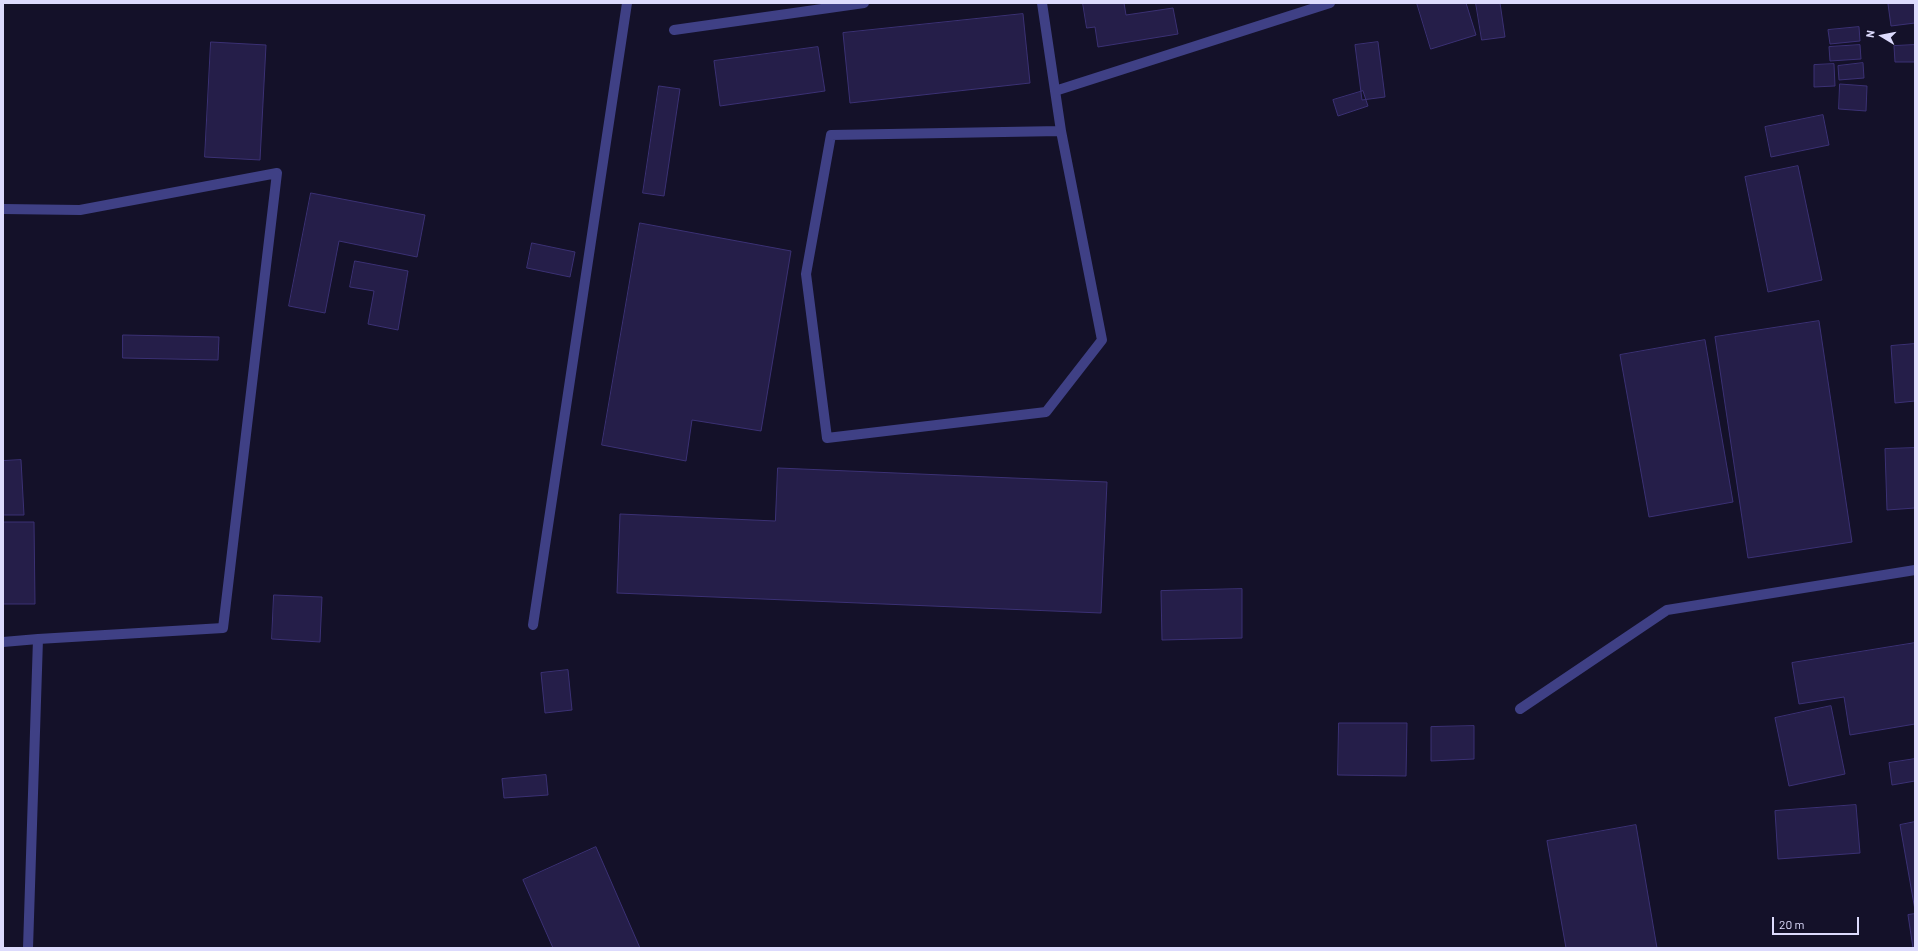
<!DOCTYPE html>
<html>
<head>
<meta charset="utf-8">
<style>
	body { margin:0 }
	#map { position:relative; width:1918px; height:951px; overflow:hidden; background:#141129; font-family:Barlow,sans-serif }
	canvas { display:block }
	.frame { position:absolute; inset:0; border:4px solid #dddbfd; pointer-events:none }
	.north { position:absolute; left:1862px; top:16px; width:40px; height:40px; -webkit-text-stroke:3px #141129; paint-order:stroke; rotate:280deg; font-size:11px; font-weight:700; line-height:16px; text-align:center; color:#dddbfd }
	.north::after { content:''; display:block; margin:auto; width:14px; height:18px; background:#dddbfd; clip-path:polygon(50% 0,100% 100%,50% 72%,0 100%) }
	.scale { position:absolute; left:1772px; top:917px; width:87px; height:18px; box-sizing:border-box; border:2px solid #dddbfd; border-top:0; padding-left:5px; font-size:12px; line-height:14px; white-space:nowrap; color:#dddbfd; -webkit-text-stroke:3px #141129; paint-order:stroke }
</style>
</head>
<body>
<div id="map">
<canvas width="1918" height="951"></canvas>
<div class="frame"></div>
<div class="north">N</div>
<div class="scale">20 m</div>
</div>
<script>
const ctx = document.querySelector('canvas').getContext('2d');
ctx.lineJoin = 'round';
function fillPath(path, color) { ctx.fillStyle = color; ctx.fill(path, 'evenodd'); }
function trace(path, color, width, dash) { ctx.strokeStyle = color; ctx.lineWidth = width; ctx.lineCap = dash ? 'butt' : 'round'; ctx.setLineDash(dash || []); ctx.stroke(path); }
const building = new Path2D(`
	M1083,3H1124L1126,15L1173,8L1178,34L1098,47L1095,27L1087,28Z
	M1417,3H1466L1476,35L1431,49Z
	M1476,3H1500L1505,37L1482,40Z
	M1899,3H1915V23L1891,26L1888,4Z
	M1023,14L1030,83L850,103L843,33Z
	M1859,27L1860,41L1830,44L1828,30Z
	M211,42L266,45L260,160L205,157Z
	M1378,42L1385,97L1362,100L1355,45Z
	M1860,45L1861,59L1830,61L1829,47Z
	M1915,45V62H1895L1894,46Z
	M818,47L825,91L720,106L714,61Z
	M1863,63L1864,78L1839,80L1838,66Z
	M1834,64L1835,86L1814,87V65Z
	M1840,84L1867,86L1866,111L1839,109Z
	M659,86L680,89L664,196L643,193Z
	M1363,91L1368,106L1338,116L1333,100Z
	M1823,115L1829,145L1771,157L1765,127Z
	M1798,166L1822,280L1768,292L1745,177Z
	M311,193L425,215L417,257L339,241L325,313L289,306Z
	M640,223L791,251L761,431L692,420L686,461L602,445Z
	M532,243L575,252L570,277L527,268Z
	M355,261L408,271L398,330L368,324L374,291L350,287Z
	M1819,321L1852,542L1748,558L1715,337Z
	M123,335L219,337L218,360L123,358Z
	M1705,340L1733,502L1649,517L1620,355Z
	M1915,344V401L1895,403L1891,346Z
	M1915,448V508L1887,510L1885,449Z
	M21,460L24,515H3V461Z
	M778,468L1107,482L1101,613L617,593L620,514L775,521Z
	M3,522H34L35,604H3Z
	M1242,589V638L1162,640L1161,591Z
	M274,595L322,597L320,642L272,639Z
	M1915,643V724L1850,735L1844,697L1799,704L1792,663Z
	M568,670L572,710L545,713L541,673Z
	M1831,706L1845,774L1789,786L1775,718Z
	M1339,723H1407L1406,776L1338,775Z
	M1474,726V759L1431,761V727Z
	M1915,759V781L1892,785L1889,763Z
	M546,775L548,795L504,798L502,779Z
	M1856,805L1860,853L1778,859L1775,811Z
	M1915,822V910L1900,825Z
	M1636,825L1657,948H1566L1547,841Z
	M596,847L640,948H553L523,880Z
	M1915,914V948H1913L1908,915Z`);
fillPath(building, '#251e49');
trace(building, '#3b3174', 1);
trace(new Path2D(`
	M1042,3L1061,131L1102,340L1046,412L827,438L806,274L831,135L1061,131
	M1055,91L1330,3`), '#3f4085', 10);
trace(new Path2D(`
	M674,30L864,3
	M3,209L80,210L277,173L223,628L38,639L3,642
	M533,625L627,3
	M1520,709L1667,610L1915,570
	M28,948L38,639`), '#3f4085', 10);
</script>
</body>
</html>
